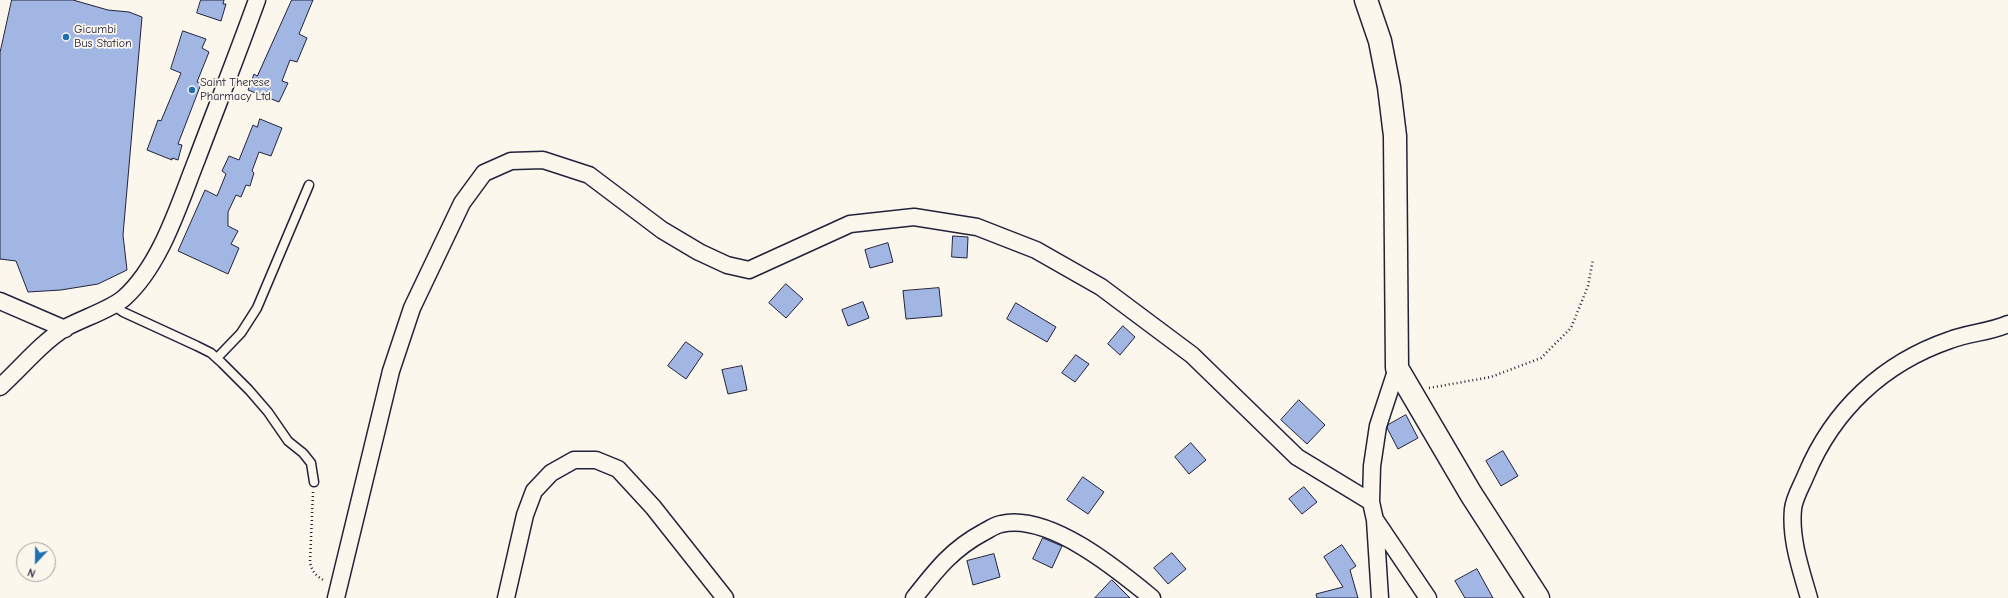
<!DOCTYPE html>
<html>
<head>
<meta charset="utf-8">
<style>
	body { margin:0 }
	#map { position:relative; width:2008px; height:598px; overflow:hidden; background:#fbf7ec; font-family:"Comic Neue",sans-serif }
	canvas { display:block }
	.north { position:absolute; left:16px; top:542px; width:40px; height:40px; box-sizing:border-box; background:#fbf7ec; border:1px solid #a4a2a5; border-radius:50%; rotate:202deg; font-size:11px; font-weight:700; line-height:16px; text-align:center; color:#22223b }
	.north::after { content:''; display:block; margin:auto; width:14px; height:18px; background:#1f6fb2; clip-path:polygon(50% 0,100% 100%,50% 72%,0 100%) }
</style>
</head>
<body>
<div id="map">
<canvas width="2008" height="598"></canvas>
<div class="north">N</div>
</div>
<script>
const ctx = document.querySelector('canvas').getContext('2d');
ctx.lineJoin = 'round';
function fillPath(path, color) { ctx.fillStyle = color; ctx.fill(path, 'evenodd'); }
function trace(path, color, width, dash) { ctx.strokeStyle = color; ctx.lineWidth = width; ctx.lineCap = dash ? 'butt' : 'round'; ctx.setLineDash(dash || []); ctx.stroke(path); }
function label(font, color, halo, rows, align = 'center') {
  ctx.font = font + ' "Comic Neue",sans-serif'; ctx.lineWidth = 3.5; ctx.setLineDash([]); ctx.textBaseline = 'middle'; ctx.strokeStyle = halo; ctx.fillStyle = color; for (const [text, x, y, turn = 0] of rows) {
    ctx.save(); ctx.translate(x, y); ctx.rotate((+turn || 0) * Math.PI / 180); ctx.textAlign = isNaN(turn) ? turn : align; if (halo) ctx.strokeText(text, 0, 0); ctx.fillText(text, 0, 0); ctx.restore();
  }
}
const building = new Path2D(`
	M12,0H73L108,10L129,12L142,17L123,235L127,270L98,284L61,290L28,292L16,261L0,259V53Z
	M201,0H224L223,4H226L221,21L197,13Z
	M292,0H313L299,34L307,38L297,62L290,60L282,81L288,83L279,102L248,90L254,74L257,76Z
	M183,31L206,39L202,48L209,52L197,82L201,84L178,144L182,145L178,160L172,158V160L147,150L158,120L161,121L181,73L171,69Z
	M260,119L282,128L271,156L259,152L252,171L254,173L250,186L246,185L241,197L236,195L228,212V226L238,231L231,244L239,248L228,274L178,251L205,190L217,196L226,174L222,171L229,156L239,160L253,125L257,127Z
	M953,236L968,237L967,258L952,257Z
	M888,243L893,262L870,268L865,250Z
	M786,284L803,299L786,318L769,303Z
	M939,288L942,316L906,319L903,291Z
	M863,302L869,318L848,326L842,310Z
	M1016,303L1056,327L1047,342L1007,319Z
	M1123,326L1135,337L1120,355L1108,344Z
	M686,342L703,354L686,379L668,366Z
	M1076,355L1089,364L1075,382L1062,373Z
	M742,366L747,390L728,394L722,370Z
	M1299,400L1325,425L1307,444L1281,420Z
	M1406,415L1418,438L1398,449L1387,428L1388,425Z
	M1191,443L1206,460L1189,474L1175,457Z
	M1503,451L1518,476L1501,486L1486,461Z
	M1083,477L1104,492L1088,514L1067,500Z
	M1304,487L1317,502L1302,514L1289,499Z
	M1043,538L1062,546L1052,568L1033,559Z
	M1342,545L1356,566L1350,570L1358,598H1317L1316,594L1343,587L1324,557Z
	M1172,553L1186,569L1168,584L1154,568Z
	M994,554L1000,577L973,585L967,561Z
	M1477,569L1493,598H1465L1455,581Z
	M1112,580L1130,598H1095Z`);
fillPath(building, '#a2b6e4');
trace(building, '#22223b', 1);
const service = new Path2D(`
	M113,305L123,312L197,346L211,353L222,363L249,390L268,412L288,441L303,453L311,463L314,482
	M217,358L241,333L257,308L309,185`);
const minor = new Path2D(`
	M0,301L65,329
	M0,387C21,368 41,343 65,328C81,319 112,309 124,298C161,265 179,204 197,159C217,106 238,53 257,0
	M1376,521L1428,598
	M336,598L391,371L412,308L462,203L484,173L511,161L543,160L589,175L662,230L699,252L727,265L749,270L850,224L914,217L977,227L1036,250L1101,287L1192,355L1297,457L1371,502
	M506,598L525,515L534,491L551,473L574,460H596L618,469L653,507L725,598
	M914,598C936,570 952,549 984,532C990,529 995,525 1001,524C1049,513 1117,569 1152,598
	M1380,598L1375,520L1371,502L1372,466L1378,426L1397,368
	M1809,598C1801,570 1790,539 1793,509C1794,498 1802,485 1806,475C1833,410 1883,363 1950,340C1968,333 1990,332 2008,324`);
const primary = new Path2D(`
	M1366,0L1380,41L1389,87L1395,136L1397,368L1471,494L1538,598`);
trace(service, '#22223b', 11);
trace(minor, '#22223b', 19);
trace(primary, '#22223b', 25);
trace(new Path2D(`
	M1429,388L1491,377L1541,358L1571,328L1588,286L1593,259
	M313,492L310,562C312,572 316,576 325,581`), '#22223b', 2.5, [1, 3]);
trace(service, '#fbf7ec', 8);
trace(minor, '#fbf7ec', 16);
trace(primary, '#fbf7ec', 22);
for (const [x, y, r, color] of [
	[66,37,4,"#1f6fb2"],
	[192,90,4,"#1f6fb2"]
]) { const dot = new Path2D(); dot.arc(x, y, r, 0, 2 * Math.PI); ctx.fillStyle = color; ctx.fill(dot); trace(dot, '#fbf7ec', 1.5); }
label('12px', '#22223b', '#fbf7ec', [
	["Gicumbi",74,30],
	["Bus Station",74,44],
	["Saint Therese",200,83],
	["Pharmacy Ltd",200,97]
], 'left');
</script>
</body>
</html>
